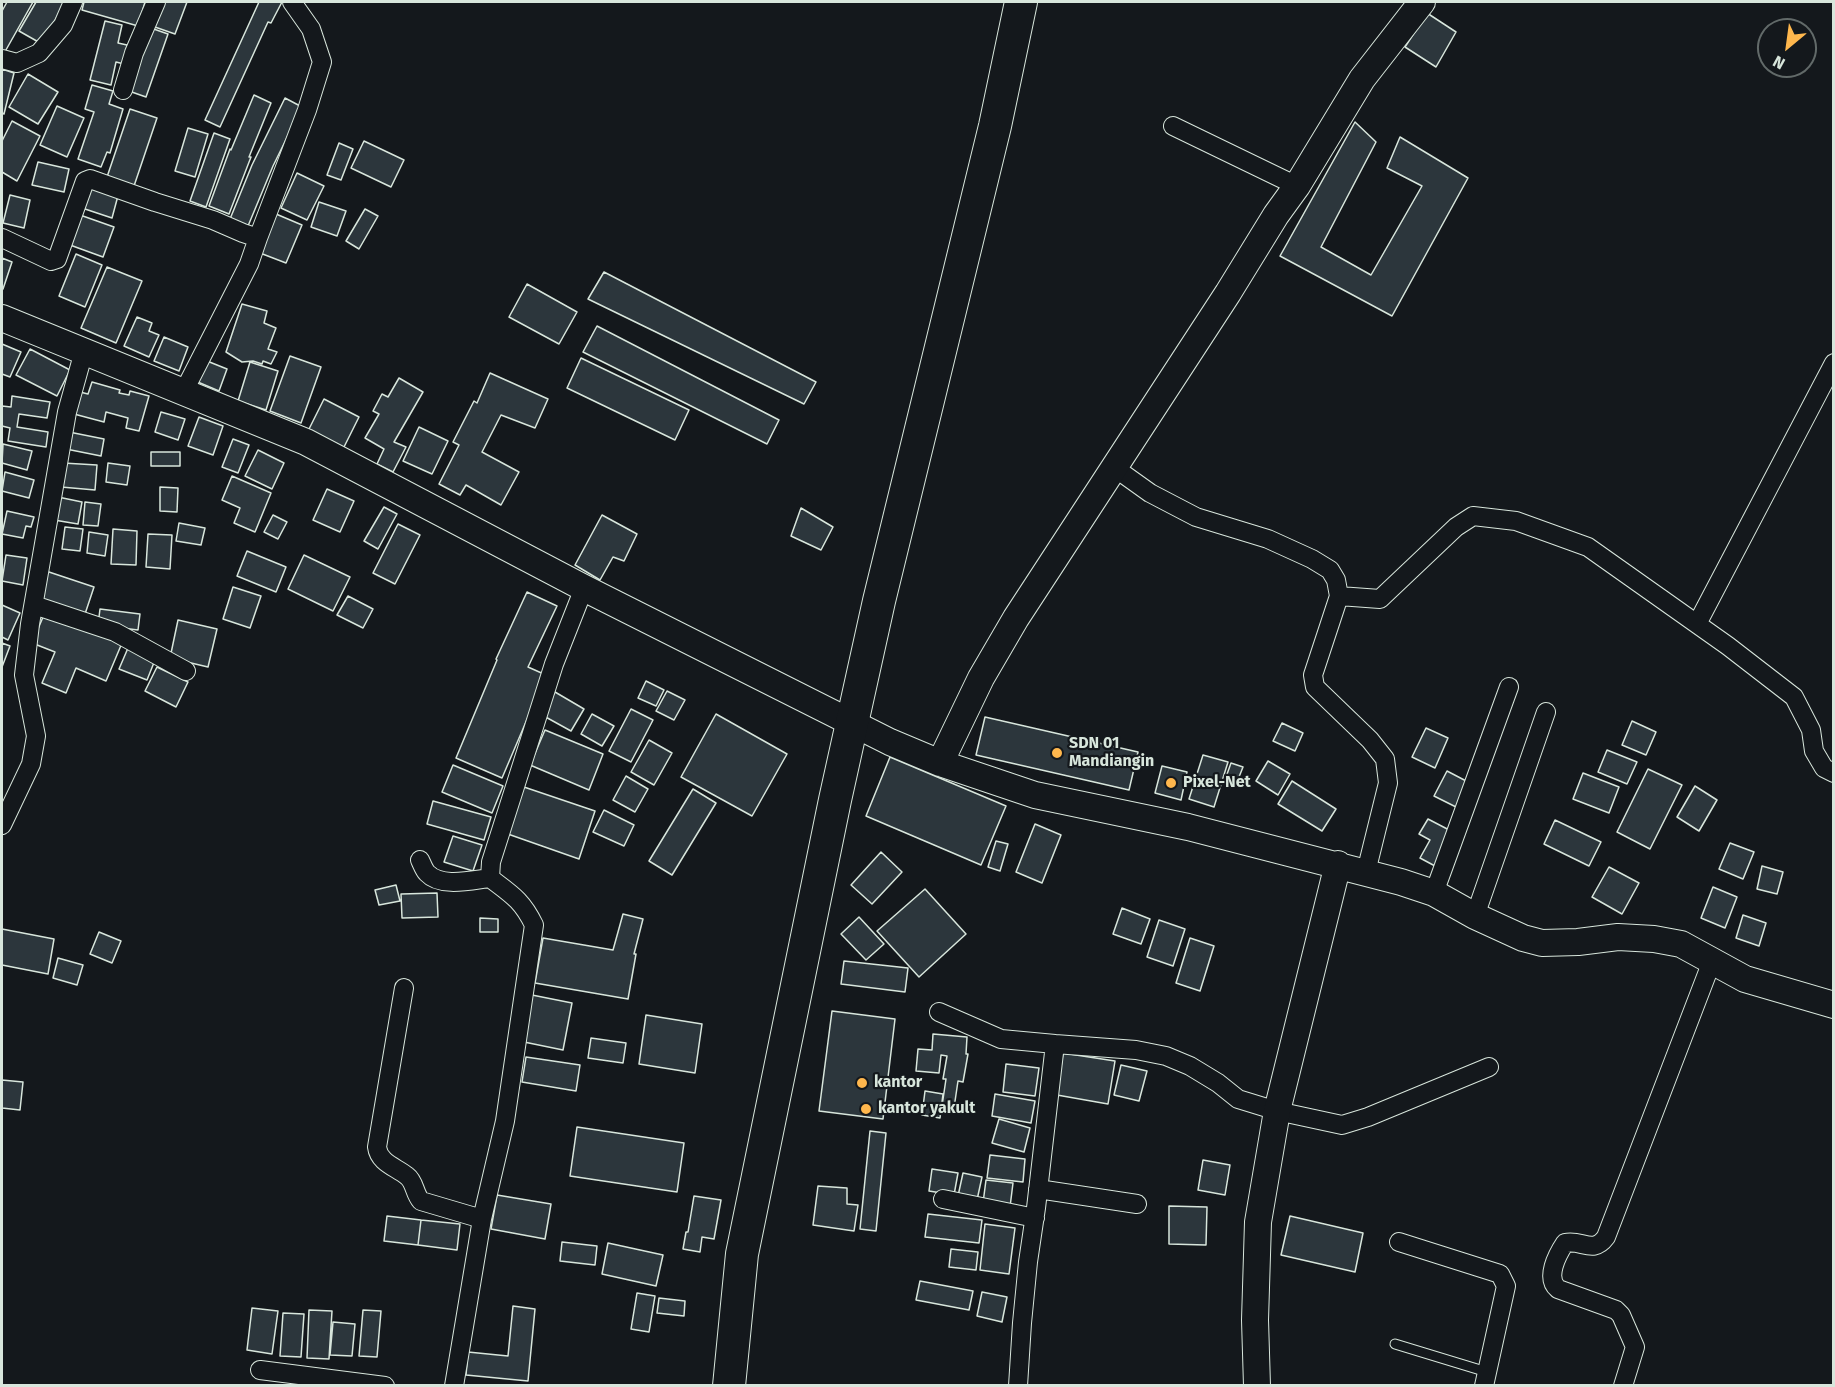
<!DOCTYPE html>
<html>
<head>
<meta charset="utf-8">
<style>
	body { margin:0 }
	#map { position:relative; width:1835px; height:1387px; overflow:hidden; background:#14181c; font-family:"Fira Sans",sans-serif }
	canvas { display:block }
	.frame { position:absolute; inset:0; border:3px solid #d8e6dc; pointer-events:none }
	.north { position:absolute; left:1757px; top:18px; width:60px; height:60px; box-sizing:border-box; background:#14181c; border:2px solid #626a69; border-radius:50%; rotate:209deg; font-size:16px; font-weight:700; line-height:24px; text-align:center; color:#d8e6dc }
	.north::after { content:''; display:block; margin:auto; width:21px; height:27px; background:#ffb74d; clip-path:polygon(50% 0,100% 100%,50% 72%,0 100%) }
</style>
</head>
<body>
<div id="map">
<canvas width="1835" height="1387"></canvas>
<div class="frame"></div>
<div class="north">N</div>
</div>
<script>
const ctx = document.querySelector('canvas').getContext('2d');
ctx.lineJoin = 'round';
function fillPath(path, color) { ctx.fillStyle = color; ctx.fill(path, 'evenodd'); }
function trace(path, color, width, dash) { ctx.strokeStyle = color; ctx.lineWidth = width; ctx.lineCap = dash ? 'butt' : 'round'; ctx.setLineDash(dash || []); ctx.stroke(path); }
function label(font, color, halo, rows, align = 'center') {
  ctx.font = font + ' "Fira Sans",sans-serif'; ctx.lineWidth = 4.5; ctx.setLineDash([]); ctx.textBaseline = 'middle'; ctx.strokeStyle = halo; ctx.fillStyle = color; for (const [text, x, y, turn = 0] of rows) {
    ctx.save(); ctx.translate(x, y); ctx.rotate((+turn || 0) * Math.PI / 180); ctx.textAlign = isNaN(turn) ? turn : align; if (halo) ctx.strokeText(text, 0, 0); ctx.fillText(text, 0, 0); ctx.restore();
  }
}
const building = new Path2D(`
	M7,2H33L2,57V11Z
	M36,2H65L42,44L19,31Z
	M84,2H145L138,26L82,10Z
	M161,2H187L175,34L152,26Z
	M259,2H282L271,23L268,22L220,127L205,120Z
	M1427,13L1456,32L1436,67L1405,47Z
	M105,21L122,25L118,43L127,45L124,64L116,62L111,85L90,80Z
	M148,27L168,34L146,97L126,90Z
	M2,69L14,73L4,114L2,113Z
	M28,74L58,92L38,124L9,107Z
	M92,85L113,91L109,104L123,109L110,153L107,152L101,167L78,159L94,112L85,109Z
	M254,95L271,103L249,157H251L229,214L209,206L230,149L231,150Z
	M285,98L302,107L273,166L248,226L230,219L252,165Z
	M57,106L84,118L67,157L40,145Z
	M130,109L157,118L134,186L107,177Z
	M12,121L40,136L17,181L2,172V141Z
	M1355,122L1376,142L1321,247L1371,275L1422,186L1387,168L1400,137L1468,178L1392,316L1280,256Z
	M188,128L208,134L195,177L175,171Z
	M214,133L230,139L206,207L190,201Z
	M364,141L404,160L391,187L351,168Z
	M339,143L353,149L341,180L327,175Z
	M38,162L69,169L64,192L32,185Z
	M297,173L324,186L307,220L281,208Z
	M89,183L119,192L112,218L82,208Z
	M10,195L30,200L24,228L3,223Z
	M319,202L346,211L337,236L311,227Z
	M365,209L378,216L359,249L346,241Z
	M276,214L302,225L286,263L260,253Z
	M80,215L114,227L103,257L70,245Z
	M76,254L102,265L85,307L59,296Z
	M2,258L12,262L3,289H2Z
	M107,267L142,281L116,343L81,328Z
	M604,272L816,382L804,404L588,299Z
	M527,284L577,312L559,344L509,317Z
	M242,304L267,311L264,323L276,328L268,349L277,352L271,364L263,361L262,364L253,361L242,362L226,352Z
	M137,317L152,323L149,331L159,335L149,357L124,346Z
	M597,326L779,420L767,444L583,352Z
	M164,337L188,347L179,371L154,361Z
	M2,344L21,352L10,377L2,374Z
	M30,349L70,370L57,396L16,375Z
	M290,356L321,367L301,423L270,411Z
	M581,358L689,410L675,440L567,388Z
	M202,359L227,369L219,391L193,380Z
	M250,362L278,371L266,410L238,401Z
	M490,373L548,399L535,428L501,415L482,452L519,472L501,505L466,485L460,495L439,484L459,445L453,442L474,401L477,403Z
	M399,378L423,392L394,442L406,447L393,472L377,464L384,449L365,438L379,414L373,411L382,394L388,397Z
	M92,382L120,390L119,393L129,395L130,391L149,396L139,431L126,428L128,418L106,412L104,422L74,414L80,392L88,394Z
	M12,396L50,402L47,418L19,414L17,427L48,432L46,447L8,441L10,428L2,426V406L11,407Z
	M324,399L359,417L343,449L308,431Z
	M161,412L185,419L178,440L155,432Z
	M199,417L223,426L213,455L188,446Z
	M419,427L448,441L432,474L403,461Z
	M69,432L104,439L101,456L66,449Z
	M233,439L249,445L238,473L222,467Z
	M3,444L32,451L27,470L2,463Z
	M258,450L284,463L272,489L245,476Z
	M151,452H180V466H151Z
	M63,463L97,465L95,490L61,487Z
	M108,463L130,466L127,485L106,482Z
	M5,472L34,480L29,498L2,491Z
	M232,476L271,493L255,532L234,523L240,508L222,500Z
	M160,487L178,488L177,512L160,511Z
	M327,489L354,501L340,532L313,520Z
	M58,497L82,502L78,524L54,520Z
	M85,502L101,504L98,526L83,525Z
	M384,507L397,514L378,549L364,541Z
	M801,508L833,527L821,550L791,536Z
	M7,511L34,517L31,527L26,526L23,538L2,534Z
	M273,515L287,522L278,539L264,532Z
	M602,515L637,534L624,561L613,557L600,580L575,565Z
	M179,523L205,528L201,545L176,541Z
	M398,524L420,535L395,584L373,573Z
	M65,527L83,529L80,551L62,549Z
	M113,529L137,531L136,565L111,564Z
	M89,532L108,535L105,556L87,553Z
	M148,534L172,535L170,569L146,567Z
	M247,551L286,567L276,592L237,576Z
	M6,555L27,558L23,585L2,581Z
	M304,555L350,577L333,611L288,589Z
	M46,571L94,587L84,617L36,601Z
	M233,587L261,596L250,628L223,619Z
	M527,592L557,606L528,667L546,675L502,778L456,758L497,660L496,659Z
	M348,596L373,609L363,628L337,615Z
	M2,605L20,613L8,640L2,637Z
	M100,609L140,614L138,630L98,625Z
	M46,610L122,643L106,681L76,668L66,693L42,683L55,652L32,643Z
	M178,620L217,629L208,667L170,658Z
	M2,643L10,646L2,667Z
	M128,648L155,660L147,680L119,669Z
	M157,667L188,682L176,707L145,691Z
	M646,681L664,690L656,706L638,698Z
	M667,691L685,700L674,720L656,711Z
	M555,692L584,709L571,731L542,715Z
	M631,709L653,720L631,762L609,751Z
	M592,714L614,726L602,746L581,734Z
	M716,714L787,754L752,816L681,777Z
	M985,717L1138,752L1129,790L976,755Z
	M1632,721L1656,732L1646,755L1622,745Z
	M1282,723L1303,733L1295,751L1273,741Z
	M1426,728L1448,738L1435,768L1412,757Z
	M545,730L603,754L589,790L530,765Z
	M649,740L672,753L654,785L631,772Z
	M1607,750L1637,762L1627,784L1598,772Z
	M1203,755L1228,762L1214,807L1189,799Z
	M890,757L1006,806L981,865L866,816Z
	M1268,761L1290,774L1278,795L1256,781Z
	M1231,763L1243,767L1237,782L1226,777Z
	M453,765L503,786L492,813L442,792Z
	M1162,766L1187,772L1181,800L1155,793Z
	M1648,769L1682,785L1650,849L1617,832Z
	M1447,771L1470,783L1458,808L1434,796Z
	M1583,773L1619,787L1609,813L1573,799Z
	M626,776L648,789L635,812L613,800Z
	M1292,781L1336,809L1322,831L1278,804Z
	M521,786L595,811L579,859L505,833Z
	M1695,786L1717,800L1699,831L1677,817Z
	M693,789L716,803L672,875L649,861Z
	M433,801L491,817L484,840L427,824Z
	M604,810L634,825L624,846L593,832Z
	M1428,819L1453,832L1435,866L1420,858L1430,840L1419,834Z
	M1555,820L1601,842L1589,866L1544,844Z
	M1035,824L1061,835L1042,883L1016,872Z
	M453,836L482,845L473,871L444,862Z
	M996,841L1008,844L1000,871L988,867Z
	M1730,843L1754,852L1743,879L1719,869Z
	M881,852L902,872L872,904L851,885Z
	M1762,866L1783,872L1777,894L1757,889Z
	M1609,867L1639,883L1622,914L1592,897Z
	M396,885L400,901L379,905L375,890Z
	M1713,887L1737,897L1725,928L1701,918Z
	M925,889L966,934L919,977L877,931Z
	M437,893L438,917L402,918L401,894Z
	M1122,908L1150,919L1141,944L1113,934Z
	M623,914L643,919L634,954H636L628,999L535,983L543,938L613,950Z
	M1743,915L1766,923L1759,946L1736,938Z
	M859,917L884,944L866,960L841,934Z
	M480,918L498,919V932H480Z
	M1159,920L1185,929L1173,966L1147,957Z
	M2,929L54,939L48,974L2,965Z
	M99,932L121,941L112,963L90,954Z
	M1190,938L1214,946L1200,991L1176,983Z
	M58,958L83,965L77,985L53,978Z
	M844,961L908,968L905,992L841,984Z
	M532,995L572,1003L563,1050L524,1042Z
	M832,1011L895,1019L883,1119L819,1111Z
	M646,1015L702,1024L695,1073L639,1064Z
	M933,1034L967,1037L966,1054H968L963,1082L958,1081L954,1108L942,1106L946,1079H943L947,1056L941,1055L939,1073L916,1071L918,1049L932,1050Z
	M591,1038L626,1043L623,1063L588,1058Z
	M1063,1053L1115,1061L1108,1104L1057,1095Z
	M526,1057L580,1065L576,1091L522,1082Z
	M1006,1064L1039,1068L1035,1096L1003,1092Z
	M1121,1065L1147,1071L1139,1101L1114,1095Z
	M2,1080L23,1082L20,1110L2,1108Z
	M925,1091L943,1094L940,1118L922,1115Z
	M995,1094L1035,1101L1031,1123L992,1116Z
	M999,1119L1030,1128L1024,1152L992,1143Z
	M577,1127L684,1143L677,1192L570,1176Z
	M870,1131L886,1133L876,1231L860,1229Z
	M990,1155L1025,1159L1023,1182L987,1178Z
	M1203,1160L1230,1165L1225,1195L1198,1190Z
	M932,1169L958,1173L954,1195L929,1191Z
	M963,1173L982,1177L977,1200L958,1196Z
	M986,1180L1013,1183L1010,1207L983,1203Z
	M818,1186L847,1188V1204L858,1205L854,1231L813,1225Z
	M497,1195L551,1204L545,1239L491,1229Z
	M694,1196L721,1200L714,1239L702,1237L700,1252L683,1249L686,1232H688Z
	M1169,1206L1207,1207L1206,1245L1169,1244Z
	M928,1214L982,1220L979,1243L925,1237Z
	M387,1216L421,1220L418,1245L384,1241Z
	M1290,1216L1363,1233L1355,1272L1281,1255Z
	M421,1220L460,1224L457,1250L418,1245Z
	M985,1224L1015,1228L1009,1274L980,1270Z
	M562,1242L597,1246L595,1265L560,1261Z
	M608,1243L663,1255L656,1286L602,1274Z
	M951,1249L978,1252L976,1270L949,1267Z
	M920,1281L973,1291L969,1310L916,1300Z
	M982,1292L1007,1297L1002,1322L977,1316Z
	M637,1293L655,1296L649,1332L631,1329Z
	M659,1298L685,1301L684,1316L657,1313Z
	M513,1306L535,1309L528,1381L466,1375L468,1352L508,1356Z
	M252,1308L278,1311L272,1354L247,1350Z
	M309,1310L332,1311L329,1359L307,1358Z
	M363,1310L381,1311L377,1357L359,1356Z
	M283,1313L304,1314L301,1357L280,1356Z
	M333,1322L355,1324L352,1356L330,1355Z`);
fillPath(building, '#2c363c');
trace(building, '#d8e6dc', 1.5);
const lane = new Path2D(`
	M1395,1344L1487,1372`);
const street = new Path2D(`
	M2,59L17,63L39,53L63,25L73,2
	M123,90L134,53L156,2
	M1173,126L1297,186
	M2,238L51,261L57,259L85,181L90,179L155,202L213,220L243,233L258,238
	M184,391L249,264L258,238L307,110L322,62L311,29L292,2
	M1115,468L1150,493L1196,517L1268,539L1312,559L1330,570L1336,580L1339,596L1313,675L1315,687L1370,740L1385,759L1388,783L1366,872
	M1339,596L1380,599L1456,527L1473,516L1516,521L1588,547L1728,646L1794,697L1811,730L1814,751L1824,768L1834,773
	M34,605L115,632L186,671
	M1697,624L1834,363
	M2,825L31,764L36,736L24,675L30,624L67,412L84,351
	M420,860C422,864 424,870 427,873C441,888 472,880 490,878
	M1434,893L1509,687
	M1475,916L1546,712
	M404,988L377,1147C379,1163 396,1167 407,1176C415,1182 414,1193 421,1201L482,1219
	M939,1012L1001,1039L1055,1044
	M1038,1189L1137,1204
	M943,1199L1035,1218
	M1399,1242L1500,1274L1506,1286L1484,1386
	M260,1370L385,1386
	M454,1386L482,1219L505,1121L534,925C522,900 511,894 490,878L491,862L554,664L584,588
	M1018,1386L1022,1323L1028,1262L1036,1208L1055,1044L1136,1050L1166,1056L1190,1066L1218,1083L1238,1099L1277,1111L1342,1125L1368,1117L1489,1067
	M1623,1386L1635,1347L1621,1315L1616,1310L1558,1289C1545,1278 1557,1255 1565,1243C1582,1239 1593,1255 1606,1237L1712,961`);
const secondary = new Path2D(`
	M2,318L306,442L584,588L890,742L940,763L1035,795L1188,827L1401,882L1434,893L1475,916L1523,938L1542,943L1578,942L1618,937L1654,939L1681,944L1745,979L1834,1005
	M940,763L981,678L1016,618L1228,293L1276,215L1297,186L1362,79L1422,2
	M1257,1386L1255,1320L1258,1222L1277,1111L1338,864`);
const highway = new Path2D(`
	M729,1386L742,1254L835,800L879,601L995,126L1021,2`);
trace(lane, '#d8e6dc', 11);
trace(street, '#d8e6dc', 20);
trace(secondary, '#d8e6dc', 28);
trace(highway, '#d8e6dc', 34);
trace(lane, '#14181c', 9);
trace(street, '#14181c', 18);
trace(secondary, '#14181c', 26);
trace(highway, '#14181c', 32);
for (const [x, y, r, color] of [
	[1057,753,6,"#ffb74d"],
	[1171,783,6,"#ffb74d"],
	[862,1083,6,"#ffb74d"],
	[866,1109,6,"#ffb74d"]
]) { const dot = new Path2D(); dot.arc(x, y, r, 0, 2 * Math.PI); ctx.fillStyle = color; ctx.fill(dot); trace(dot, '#14181c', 2); }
label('bold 16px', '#d8e6dc', '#14181c', [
	["SDN 01",1069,744],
	["Mandiangin",1069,762],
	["Pixel-Net",1183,783],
	["kantor",874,1083],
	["kantor yakult",878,1109]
], 'left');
</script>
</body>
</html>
